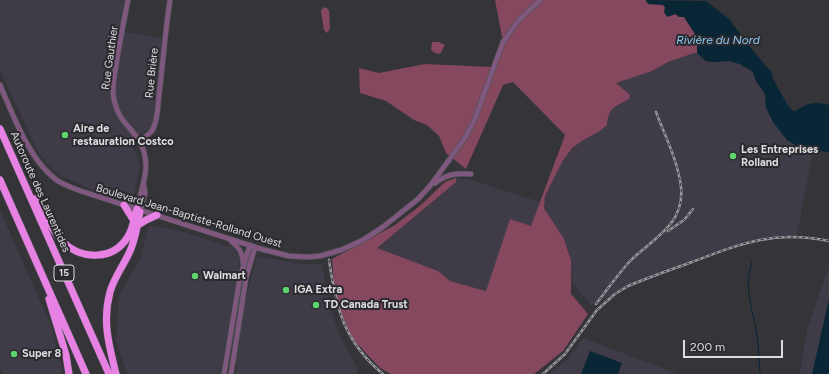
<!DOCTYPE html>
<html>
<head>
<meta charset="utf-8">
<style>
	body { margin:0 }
	#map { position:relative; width:829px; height:374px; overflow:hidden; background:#353439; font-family:Figtree,sans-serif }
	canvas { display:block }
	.scale { position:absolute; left:683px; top:340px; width:100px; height:18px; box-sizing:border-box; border:2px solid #dddce0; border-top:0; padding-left:5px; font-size:12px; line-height:14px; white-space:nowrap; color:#dddce0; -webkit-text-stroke:3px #2b2a2f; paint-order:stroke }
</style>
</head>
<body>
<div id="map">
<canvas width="829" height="374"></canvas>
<div class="scale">200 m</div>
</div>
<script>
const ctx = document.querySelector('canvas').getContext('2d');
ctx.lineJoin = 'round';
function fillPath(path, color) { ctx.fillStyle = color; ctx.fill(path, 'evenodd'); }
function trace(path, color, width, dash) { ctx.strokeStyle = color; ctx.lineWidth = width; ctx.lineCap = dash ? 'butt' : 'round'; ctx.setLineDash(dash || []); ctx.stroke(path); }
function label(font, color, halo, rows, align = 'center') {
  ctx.font = font + ' Figtree,sans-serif'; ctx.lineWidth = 4; ctx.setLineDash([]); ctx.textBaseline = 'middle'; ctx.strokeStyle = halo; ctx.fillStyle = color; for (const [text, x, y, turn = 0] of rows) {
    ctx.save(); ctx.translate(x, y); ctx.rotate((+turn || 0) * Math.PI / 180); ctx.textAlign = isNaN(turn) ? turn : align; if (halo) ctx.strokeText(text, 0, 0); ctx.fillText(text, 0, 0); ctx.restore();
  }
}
fillPath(new Path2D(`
	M0,0H130L118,31L162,38L154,117L151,128L131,141L140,165L133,201L91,189L60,175L47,164L38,152L0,70Z
	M694,53H697L706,61L713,62L730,61L748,67L753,72L756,81L765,94L766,108L773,122L787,140L801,149L812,150V156L797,235L796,237L768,238L741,244L676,268L591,305L572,282L571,258L564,239L544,208L545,196L562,162L572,148L585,138L607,115L612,107L630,95L616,83L652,71L668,62Z
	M456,178L468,179L540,202L531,227L510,219L487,291L450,281L438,271L377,248L456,182Z
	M0,210L52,328L62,369L61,374H3L0,367Z
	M149,226L177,230L234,248L240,260L220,374H127L116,340L119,295L140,260Z
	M257,256L301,264H322L328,300L340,337L358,369L356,374H236L237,365L234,351L239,325Z
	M829,266V374H800L807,329Z
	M583,338L678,374H549L568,359Z`), '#3f3b47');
fillPath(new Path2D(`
	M495,0H646V2L663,5L671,16L675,14L684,17L697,37V53H694L668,62L652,71L616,83L630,95L629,99C615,107 609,106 607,125L600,131L585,139L572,148L562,162L545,196L544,208L564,239L571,260V294L588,314L563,351L534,374H391L380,368L351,337L335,295L332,259L395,225L421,205L445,182L456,178V182L377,248L438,271L450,281L486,291L510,219L531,226L565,135L513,82L503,85L466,169L446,153L439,136L427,125L414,120L386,101L360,93L359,68L379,73L425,64L491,67L503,42Z
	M325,7L328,9L329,11L330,29L327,33L324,30L321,11L322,9Z
	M432,42H439L445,45L440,54L435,53L431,50Z`), '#86485e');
fillPath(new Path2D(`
	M646,0L706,1L729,19L749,46L772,73V77L787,104L794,112C808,103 812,101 829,105V152L801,149L787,140L773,122L766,108L765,94L756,81L753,72L745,67L744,68L742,65L730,61L713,62L706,61L697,53V37L684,17H679L675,14L667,17L664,12L665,7L663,5L648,4Z
	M829,299V374H812Z
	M590,351L622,363L618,374H581Z`), '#092636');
trace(new Path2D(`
	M752,262C743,291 753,308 757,336C759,349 759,362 760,374`), '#092636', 1);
const tertiary = new Path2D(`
	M128,0C124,20 120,40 117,60C115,73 111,87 114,100C119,122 129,124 139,141C153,163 142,186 137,209
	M0,85C13,115 30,162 58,181C67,186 77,190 87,193L261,249L289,256L307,257L320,256L341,250L363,240L383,227L418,199L430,186L465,138L474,121L503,42L518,21L540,0
	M139,141C144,137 151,134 153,129C158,119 158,106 159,95C163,64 165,32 170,0
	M435,183C447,174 456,173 471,174
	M141,210L145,193L144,186
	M231,241C239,247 243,253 243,263
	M224,374L240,277L250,245
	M231,374L246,278L255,247`);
const motorway = new Path2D(`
	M0,129L109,374
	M0,180L86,374
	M35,199C44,214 52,231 64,243C82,260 113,260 127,238C133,230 134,218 137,209
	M124,205L134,221
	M138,225L146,220L157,215
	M49,299L66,355L69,374
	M116,374C109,345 102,322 110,292C114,277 124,265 130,251C136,238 137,225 140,212`);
trace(tertiary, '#535257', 6);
trace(motorway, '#535257', 8);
trace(tertiary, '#80587f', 4.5);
trace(motorway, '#e782e4', 7);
const rail = new Path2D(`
	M668,231L684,220L693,209
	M329,260C336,308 344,342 383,374
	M596,304C607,290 618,274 630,261C652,239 685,225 681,187C678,161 665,136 656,112
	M543,374L565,354L597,310L615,294L628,286C649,277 670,270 692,262C742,243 774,230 829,241`);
trace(rail, '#99989d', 2.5);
trace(rail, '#2b2a2f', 1, [3]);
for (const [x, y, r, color] of [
	[65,135,4,"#5ed56c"],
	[733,156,4,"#5ed56c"],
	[195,276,4,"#5ed56c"],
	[286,290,4,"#5ed56c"],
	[316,305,4,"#5ed56c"],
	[14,354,4,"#5ed56c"]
]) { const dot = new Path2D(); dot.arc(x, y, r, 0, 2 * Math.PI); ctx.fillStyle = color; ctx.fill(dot); trace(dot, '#2b2a2f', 1.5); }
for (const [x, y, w] of [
	[64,273,20]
]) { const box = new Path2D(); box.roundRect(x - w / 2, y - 8, w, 16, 3); ctx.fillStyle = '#2b2a2f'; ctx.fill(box); trace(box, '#dddce0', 1); }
label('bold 10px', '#dddce0', null, [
	["15",64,273]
]);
label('11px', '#dddce0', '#2b2a2f', [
	["Rue Gauthier",110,58,-82],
	["Rue Brière",152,73,-84],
	["Autoroute des Laurentides",40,192,66],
	["Boulevard Jean-Baptiste-Rolland Ouest",189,216,17]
]);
label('bold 11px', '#dddce0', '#2b2a2f', [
	["Aire de",73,129],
	["restauration Costco",73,142],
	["Les Entreprises",741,150],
	["Rolland",741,163],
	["Walmart",203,276],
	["IGA Extra",294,290],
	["TD Canada Trust",324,305],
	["Super 8",22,354]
], 'left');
label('italic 12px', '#8bcaf2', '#2b2a2f', [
	["Rivière du Nord",718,40]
]);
</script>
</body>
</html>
